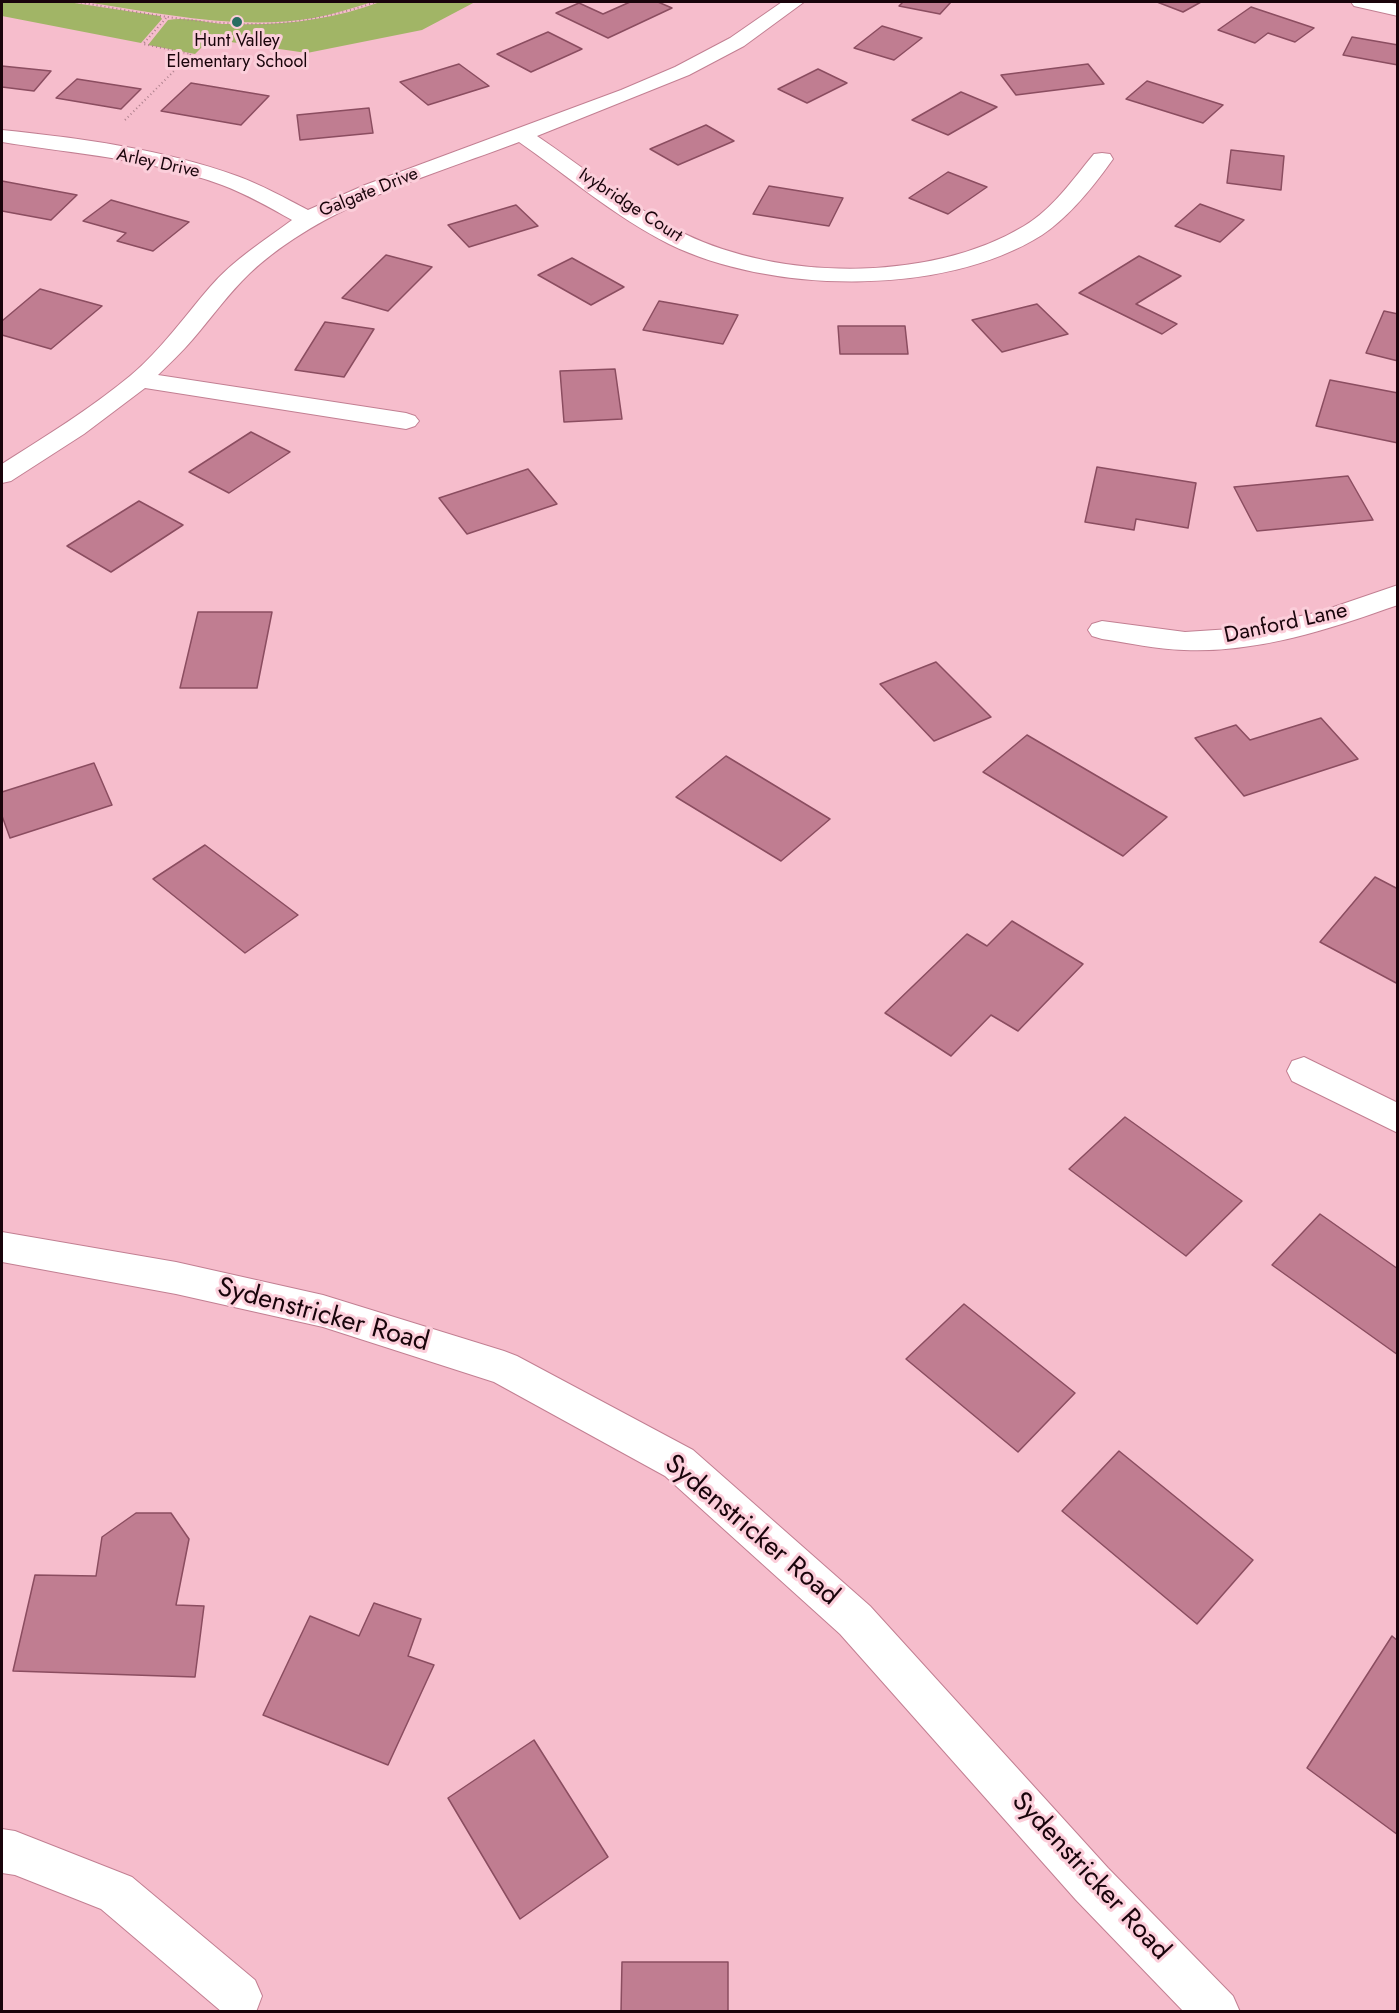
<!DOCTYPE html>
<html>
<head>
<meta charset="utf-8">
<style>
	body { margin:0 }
	#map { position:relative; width:1399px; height:2013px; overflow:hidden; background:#f6bdcc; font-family:Jost,sans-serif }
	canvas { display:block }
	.frame { position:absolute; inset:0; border:3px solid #19040b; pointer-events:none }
</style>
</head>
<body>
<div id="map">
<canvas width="1399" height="2013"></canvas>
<div class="frame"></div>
</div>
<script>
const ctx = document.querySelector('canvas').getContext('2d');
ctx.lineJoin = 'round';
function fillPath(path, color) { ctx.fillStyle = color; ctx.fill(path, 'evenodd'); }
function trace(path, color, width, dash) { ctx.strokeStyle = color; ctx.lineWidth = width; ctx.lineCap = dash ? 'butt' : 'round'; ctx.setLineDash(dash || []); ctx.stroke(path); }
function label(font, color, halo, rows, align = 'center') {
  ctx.font = font + ' Jost,sans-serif'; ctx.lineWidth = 6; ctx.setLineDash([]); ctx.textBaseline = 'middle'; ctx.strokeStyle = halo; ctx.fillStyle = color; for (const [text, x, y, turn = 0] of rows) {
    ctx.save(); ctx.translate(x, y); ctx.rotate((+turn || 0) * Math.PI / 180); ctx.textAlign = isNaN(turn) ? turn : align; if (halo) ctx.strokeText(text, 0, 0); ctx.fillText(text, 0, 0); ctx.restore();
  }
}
fillPath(new Path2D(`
	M2,2H68L160,16L162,19L141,43L2,16Z
	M85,2H372C353,8 334,14 314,18C238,31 160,13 85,2Z
	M380,2H475L422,30L307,53L210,39L195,54L148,45L168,20C187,16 209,24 229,24C282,26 331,20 380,2Z`), '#a1b566');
const building = new Path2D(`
	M630,2H658L672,8L608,38L556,13L579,3L603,14Z
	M903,2H951L940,14L899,6Z
	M1157,2H1201L1183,12Z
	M1251,7L1314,28L1295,42L1268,33L1255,43L1218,30Z
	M882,26L922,38L894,60L854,48Z
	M548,32L582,49L531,72L497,54Z
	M1352,37L1398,45V65L1343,55Z
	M459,64L489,86L428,105L400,82Z
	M1088,64L1104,84L1016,95L1001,75Z
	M2,66L51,71L34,91L2,87Z
	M818,69L847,83L807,103L778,89Z
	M77,79L141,89L121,109L56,98Z
	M1147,81L1223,105L1203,123L1126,99Z
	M191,83L269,96L241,125L161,111Z
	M961,92L997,107L948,135L912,120Z
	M369,108L373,133L300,140L297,115Z
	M706,125L734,141L678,165L650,149Z
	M1231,150L1284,156L1281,190L1227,183Z
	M948,172L987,187L948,214L909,198Z
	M2,182V181L77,195L51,220L2,211Z
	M769,186L843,198L829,226L753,214Z
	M111,200L189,222L153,251L117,241L126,233L83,221Z
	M1200,204L1244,220L1220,242L1175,226Z
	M516,205L538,226L469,247L448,225Z
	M386,255L432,267L388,311L342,298Z
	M1139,256L1181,276L1136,304L1177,324L1162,334L1079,293Z
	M572,258L624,287L591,305L538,275Z
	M40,289L102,306L51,349L2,335V321Z
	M659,301L738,315L723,344L643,330Z
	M1037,304L1068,334L1002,352L972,320Z
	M1384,311L1398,314V361L1366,353Z
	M325,322L374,329L344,377L295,370Z
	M838,326H905L908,354H840Z
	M615,369L622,419L564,422L560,371Z
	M1330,380L1398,393V443L1316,426Z
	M251,432L290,452L229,493L189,472Z
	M1097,467L1196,483L1188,528L1136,519L1134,530L1085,522Z
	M528,469L557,504L467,534L439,498Z
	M1348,476L1373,520L1257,531L1234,487Z
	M139,501L183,525L111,572L67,546Z
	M198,612H272L257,688H180Z
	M936,662L991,717L934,741L880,684Z
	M1321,718L1358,759L1244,796L1195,738L1236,725L1250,740Z
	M1027,735L1167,817L1123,856L983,772Z
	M726,756L830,819L781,861L676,797Z
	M94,763L112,805L10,838L2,816V792Z
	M205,845L298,915L245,953L153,879Z
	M1375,877L1398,889V984L1320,942Z
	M1012,921L1083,964L1018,1031L991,1015L951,1056L885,1013L967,934L987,946Z
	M1125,1117L1242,1201L1186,1256L1069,1169Z
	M1320,1214L1398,1269V1355L1272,1265Z
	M964,1304L1075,1393L1018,1452L906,1359Z
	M1119,1451L1253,1560L1197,1624L1062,1511Z
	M136,1513H171L189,1539L176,1605L204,1606L195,1677L13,1671L35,1575L96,1576L102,1537Z
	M374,1603L421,1619L408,1656L434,1665L388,1765L263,1715L310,1616L359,1636Z
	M1392,1636L1398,1641V1835L1307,1768Z
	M534,1740L608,1857L520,1919L448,1798Z
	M622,1962H728V2012H621Z`);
fillPath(building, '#c07d91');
trace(building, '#8b4d60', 1.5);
const street = new Path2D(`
	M782,2H804L744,46L689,75L537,136C586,169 632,208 685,234C782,281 931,282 1024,226C1053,209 1073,179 1094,154L1102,153L1110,154L1113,159C1094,186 1069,217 1042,235C944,297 771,294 669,244C615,217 568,176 519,142C427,177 323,205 250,273C228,294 212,317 193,339C182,352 170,363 158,375L406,413L415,416L419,421L415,426L406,429L145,388L84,434L11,481L2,483V464C46,436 90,409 130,376C161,350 184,317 210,287C233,260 264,241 292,220C269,207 246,194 222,185C152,159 75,154 2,142V130C80,138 163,149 237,176C262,185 285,198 308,210L365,185L621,90L675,67L730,38Z
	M1351,2H1386L1398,4V16L1354,6Z
	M1398,585V605L1386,609C1322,632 1252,653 1184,650C1156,649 1129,643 1102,639L1092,636L1088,630L1092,624L1102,621L1185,632L1246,628L1319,612Z
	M1304,1057L1398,1103V1133L1292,1081L1287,1071L1292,1061Z
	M2,1829L15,1831L132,1877L255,1980L262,1996L256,2012H222L101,1909L15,1875L2,1873Z`);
const secondary = new Path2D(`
	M2,1232L176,1262L323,1295L504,1351L517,1356L693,1450L870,1606L1108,1868L1233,1996L1240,2012H1184L1076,1900L840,1634L665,1476L494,1382L323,1327L176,1294L2,1262Z`);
trace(street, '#c27f92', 2);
trace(secondary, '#c27f92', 2);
trace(new Path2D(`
	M77,2C151,14 230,32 305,20C330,16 352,10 376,2
	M125,120L191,54L143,44L168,16`), '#ae808d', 2, [1, 3]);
fillPath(street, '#fff');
fillPath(secondary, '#fff');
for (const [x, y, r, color] of [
	[237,22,6,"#276d62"]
]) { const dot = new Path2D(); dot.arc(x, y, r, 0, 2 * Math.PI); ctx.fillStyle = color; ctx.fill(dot); trace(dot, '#fbceda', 2); }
label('18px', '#19040b', '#fbceda', [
	["Hunt Valley",237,42],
	["Elementary School",237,63]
]);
label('18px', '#19040b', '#fbceda', [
	["Arley Drive",158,164,12],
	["Galgate Drive",369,193,-22],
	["Ivybridge Court",630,206,33]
]);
label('22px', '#19040b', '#fbceda', [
	["Danford Lane",1286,624,-12]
]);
label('27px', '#19040b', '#fbceda', [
	["Sydenstricker Road",323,1316,15],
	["Sydenstricker Road",751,1531,40],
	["Sydenstricker Road",1090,1877,47]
]);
</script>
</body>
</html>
